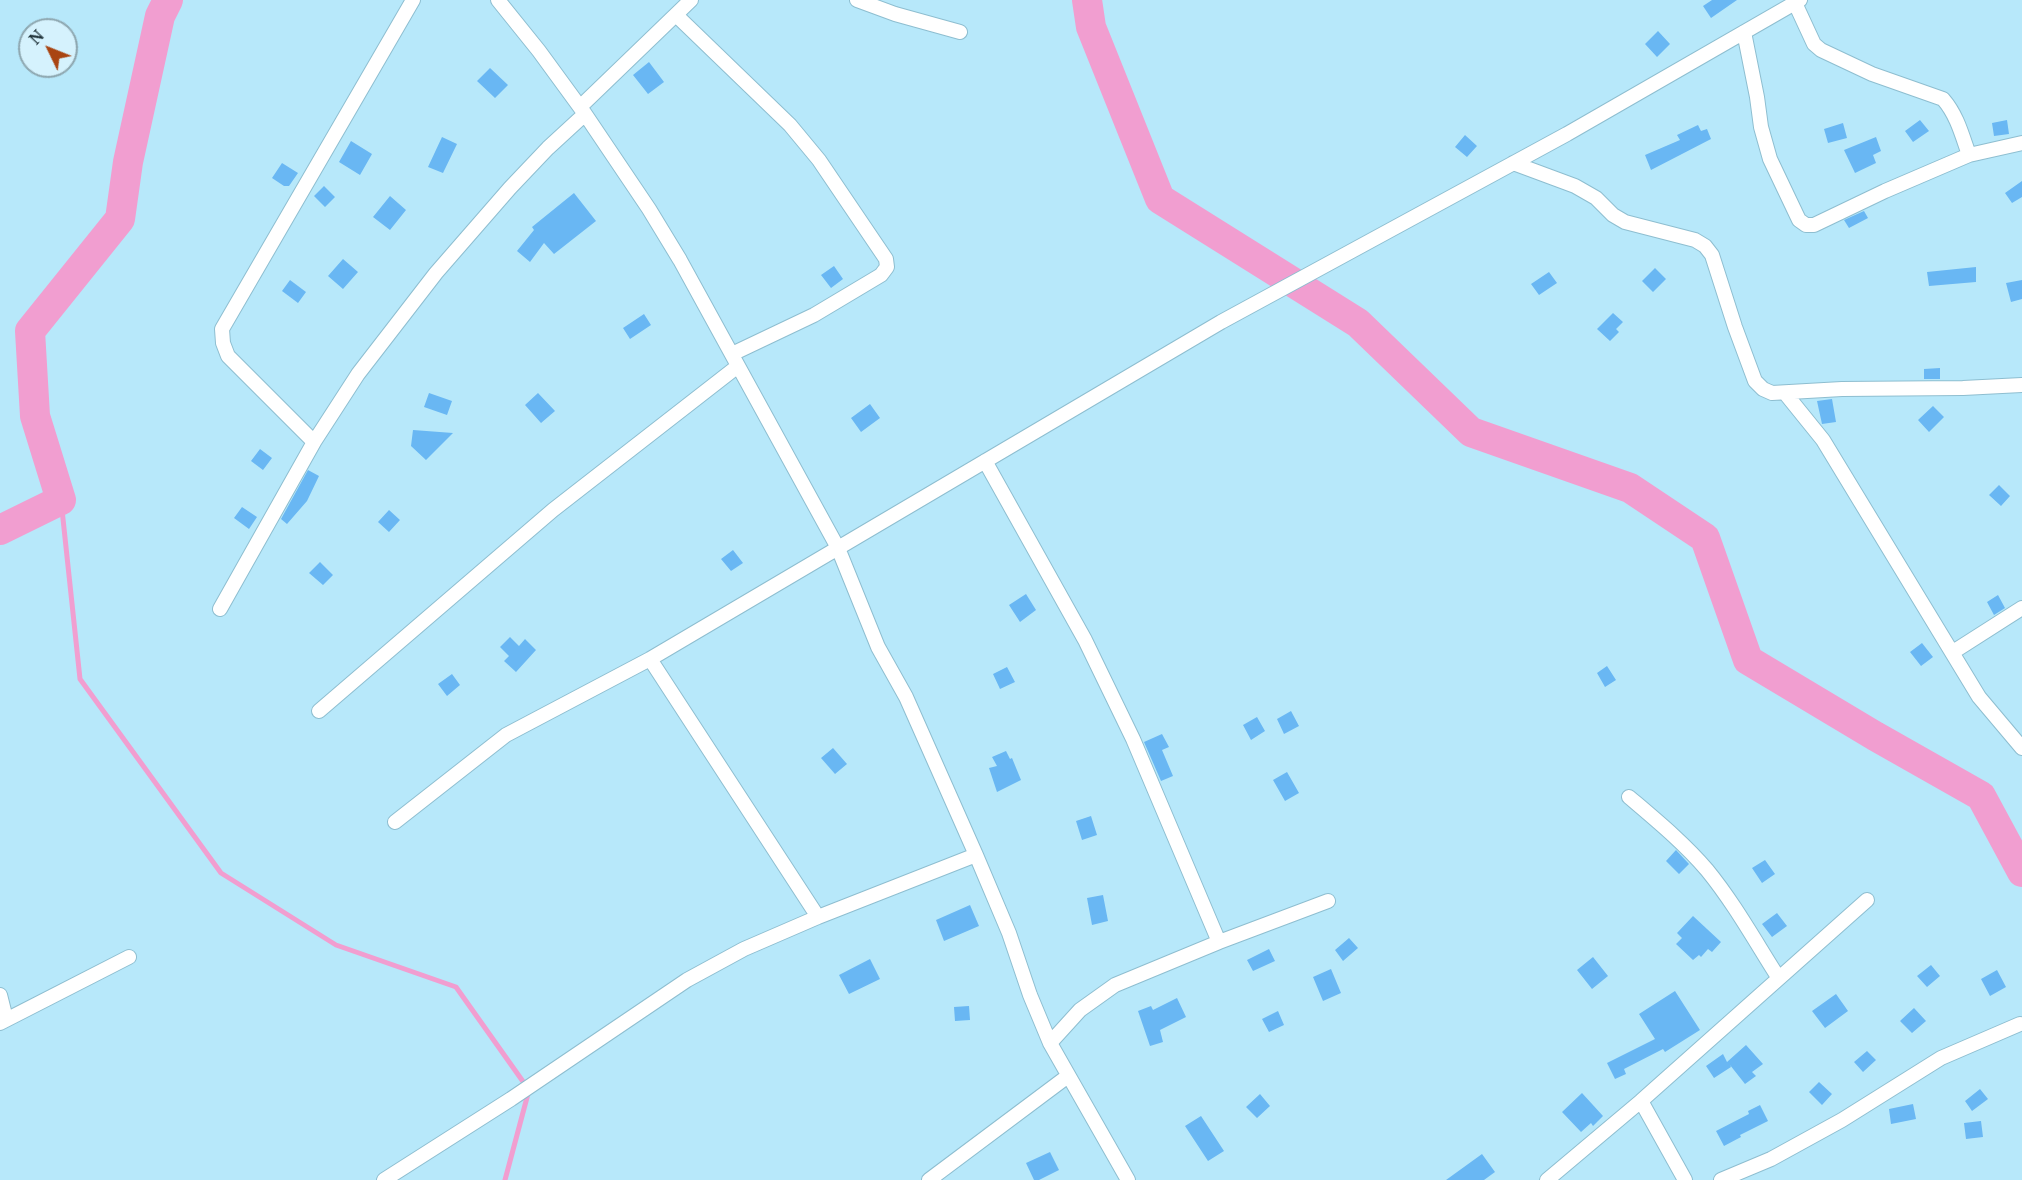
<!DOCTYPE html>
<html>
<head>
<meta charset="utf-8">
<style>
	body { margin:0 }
	#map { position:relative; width:2022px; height:1180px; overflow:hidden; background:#b7e8fa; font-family:"Noto Serif",serif }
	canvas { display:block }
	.north { position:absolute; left:18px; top:18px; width:60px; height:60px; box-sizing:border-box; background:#d5f2fd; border:2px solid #8da6af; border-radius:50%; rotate:313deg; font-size:16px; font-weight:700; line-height:24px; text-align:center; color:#20333a }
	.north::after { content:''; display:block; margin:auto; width:21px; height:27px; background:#a94512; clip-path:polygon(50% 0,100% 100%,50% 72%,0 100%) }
</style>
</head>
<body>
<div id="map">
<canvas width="2022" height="1180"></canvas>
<div class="north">N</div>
</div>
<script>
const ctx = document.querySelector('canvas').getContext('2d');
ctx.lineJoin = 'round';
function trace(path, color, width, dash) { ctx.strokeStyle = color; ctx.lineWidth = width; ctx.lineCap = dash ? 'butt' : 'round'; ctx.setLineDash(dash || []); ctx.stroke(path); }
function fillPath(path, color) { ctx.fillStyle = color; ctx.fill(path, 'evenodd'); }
trace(new Path2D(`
	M61,500L80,679L221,873L336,945L456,987L529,1090L505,1180`), '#f19ed0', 5);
trace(new Path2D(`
	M1087,0L1091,27L1160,199L1358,323L1471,432L1630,488L1705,538L1748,660L1875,736L1981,796L2022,872
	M0,530L61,500L35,416L30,331L120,219L128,162L160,16L168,0`), '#f19ed0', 30);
fillPath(new Path2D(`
	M1712,0H1737L1711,18L1703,6Z
	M1658,31L1670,44L1657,57L1645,44Z
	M649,62L664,82L648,94L633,75Z
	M490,68L508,85L495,98L477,81Z
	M1920,120L1929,131L1913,142L1905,131Z
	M2007,120L2009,134L1994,136L1992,123Z
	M1843,123L1847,138L1828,143L1824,129Z
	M1698,125L1701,131L1707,129L1711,139L1651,170L1645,155L1680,140L1677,135Z
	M1465,135L1477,146L1467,157L1455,147Z
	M442,137L457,144L443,173L428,167Z
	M1876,137L1881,151L1873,155L1876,163L1855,173L1844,150Z
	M351,141L372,154L360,175L339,162Z
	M282,163L298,173L289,186H284L272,178Z
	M2022,181V197L2012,203L2005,193Z
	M324,186L335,197L325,207L314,196Z
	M574,193L596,221L554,254L544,243L530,262L517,251L534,230L532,227Z
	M390,196L406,210L390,230L373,217Z
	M1864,211L1868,218L1849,228L1844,220Z
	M343,259L358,272L343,289L328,276Z
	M834,266L843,279L831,288L821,275Z
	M1976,267V282L1929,286L1927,272Z
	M1655,268L1666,279L1653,292L1642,281Z
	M1549,272L1557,283L1539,295L1531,284Z
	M290,280L306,292L298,303L282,291Z
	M2022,280V299L2011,302L2006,283Z
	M1613,313L1623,322L1616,329L1619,332L1610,341L1597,329Z
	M644,314L651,325L630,339L623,328Z
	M1940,368V379H1924V369Z
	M429,393L452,401L447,415L424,407Z
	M538,393L555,411L541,423L525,405Z
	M1832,399L1836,422L1822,424L1817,401Z
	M870,404L880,418L861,432L851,418Z
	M1933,406L1944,417L1929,432L1918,420Z
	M413,430L453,433L426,460L411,446Z
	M260,449L272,458L263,470L251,461Z
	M308,470L319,476L307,501L287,524L281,519Z
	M1999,485L2010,496L2001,506L1989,495Z
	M242,507L257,517L249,529L234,518Z
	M389,510L400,520L389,532L378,522Z
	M733,550L743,563L731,571L721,559Z
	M320,562L333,575L323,585L309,573Z
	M1026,594L1036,610L1020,622L1009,605Z
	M1998,595L2005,608L1994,615L1987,602Z
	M510,637L519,646L525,639L536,650L516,672L504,661L509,656L500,647Z
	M1922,643L1933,657L1921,666L1910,652Z
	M1607,666L1616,680L1605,687L1597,673Z
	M1007,667L1015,682L1000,689L993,674Z
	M452,674L460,685L447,696L438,684Z
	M1291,711L1299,726L1284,734L1277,719Z
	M1257,717L1265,731L1251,740L1243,725Z
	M1162,734L1169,747L1162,750L1173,776L1161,781L1144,742Z
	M833,748L847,764L835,774L821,758Z
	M1006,751L1010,759L1012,758L1021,780L997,792L989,768L997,766L992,757Z
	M1287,772L1299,793L1285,801L1273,780Z
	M1091,816L1097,835L1082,840L1076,821Z
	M1676,850L1689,864L1679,874L1666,861Z
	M1765,860L1775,874L1762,883L1752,868Z
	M1103,895L1108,921L1092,925L1087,898Z
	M970,905L979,926L944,941L936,920Z
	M1777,913L1787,926L1772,937L1762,924Z
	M1693,916L1721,942L1712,952L1708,949L1701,957L1699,955L1693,960L1676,944L1682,938L1677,933Z
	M1349,938L1358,948L1343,961L1335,950Z
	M1269,949L1275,961L1253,971L1247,960Z
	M1593,957L1608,976L1592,989L1577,970Z
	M870,959L880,979L849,994L839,975Z
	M1931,965L1940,976L1927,987L1917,976Z
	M1331,969L1341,993L1323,1001L1313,977Z
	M1997,970L2006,987L1990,996L1981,979Z
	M1675,991L1700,1030L1665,1052L1663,1049L1624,1069L1626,1074L1615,1079L1607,1063L1655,1039L1639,1014Z
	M1836,994L1848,1011L1825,1028L1812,1011Z
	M1177,998L1186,1017L1160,1030L1163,1042L1150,1046L1138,1011L1151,1006L1153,1010Z
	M969,1006L970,1020L955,1021L954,1007Z
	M1914,1008L1926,1021L1912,1033L1900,1021Z
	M1278,1011L1284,1025L1269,1032L1262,1019Z
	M1746,1045L1763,1064L1752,1072L1756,1076L1745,1084L1730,1065L1731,1067L1714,1078L1706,1066L1723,1054L1727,1062Z
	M1867,1051L1876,1060L1863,1072L1854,1062Z
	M1819,1082L1832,1094L1822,1105L1809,1092Z
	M1980,1089L1988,1099L1972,1111L1965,1101Z
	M1582,1093L1603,1116L1593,1126L1591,1123L1581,1132L1562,1112Z
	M1260,1094L1270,1106L1257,1118L1246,1107Z
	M1913,1104L1916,1119L1891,1124L1889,1109Z
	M1760,1105L1768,1121L1740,1135L1741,1137L1724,1146L1716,1131L1749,1114L1748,1111Z
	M1201,1116L1224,1151L1208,1161L1185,1126Z
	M1981,1121L1983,1137L1966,1139L1964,1123Z
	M1050,1152L1059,1170L1039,1180H1034L1026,1163Z
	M1482,1154L1495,1172L1484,1180H1446Z`), '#69b7f3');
const minor = new Path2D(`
	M498,0L539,51L585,114L649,209L680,260L838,548L878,647L906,697L976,855L1009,933L1030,995L1050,1043L1128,1180
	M857,0L895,14L960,32
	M1795,3L1814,44L1821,50L1872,74L1943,99C1957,115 1962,135 1969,155
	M676,15L790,125L819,160L886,259L887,267L881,275L814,315L732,354
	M1744,32L1757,97L1761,127L1770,159L1799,220L1806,225H1814L1885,191L1969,155L2022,143
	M580,107L691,0
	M1513,163L1575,186L1596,198L1613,215L1625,222L1695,240L1705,246L1712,255L1735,327L1755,381L1763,389L1772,393L1842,389L1963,388L2022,385
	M1785,393L1823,440L1979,697L2022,748
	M314,442L228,356L223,343L222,329L413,0
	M985,461L1085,640L1133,739L1219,942
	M220,609L314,442L358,374L436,273L510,188L548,148L585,114
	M1953,652L2022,608
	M650,659L818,917
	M319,711L553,510L738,366
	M1629,797C1656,820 1684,843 1707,870C1734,903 1755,941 1778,977
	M395,822L506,735L650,659L1221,322L1567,134L1800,0
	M0,995L6,1019
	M0,1023L129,957
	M1050,1043L1080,1010L1115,985L1219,942L1328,901
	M1641,1101L1685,1180
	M384,1180L511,1099L687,980L744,949L818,917L976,855
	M929,1180L1068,1076
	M1547,1180L1641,1101L1867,900
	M1721,1180L1771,1159L1842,1120L1941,1058L2020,1024`);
trace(minor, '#8ebed0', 16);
trace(minor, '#fff', 14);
</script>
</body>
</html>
